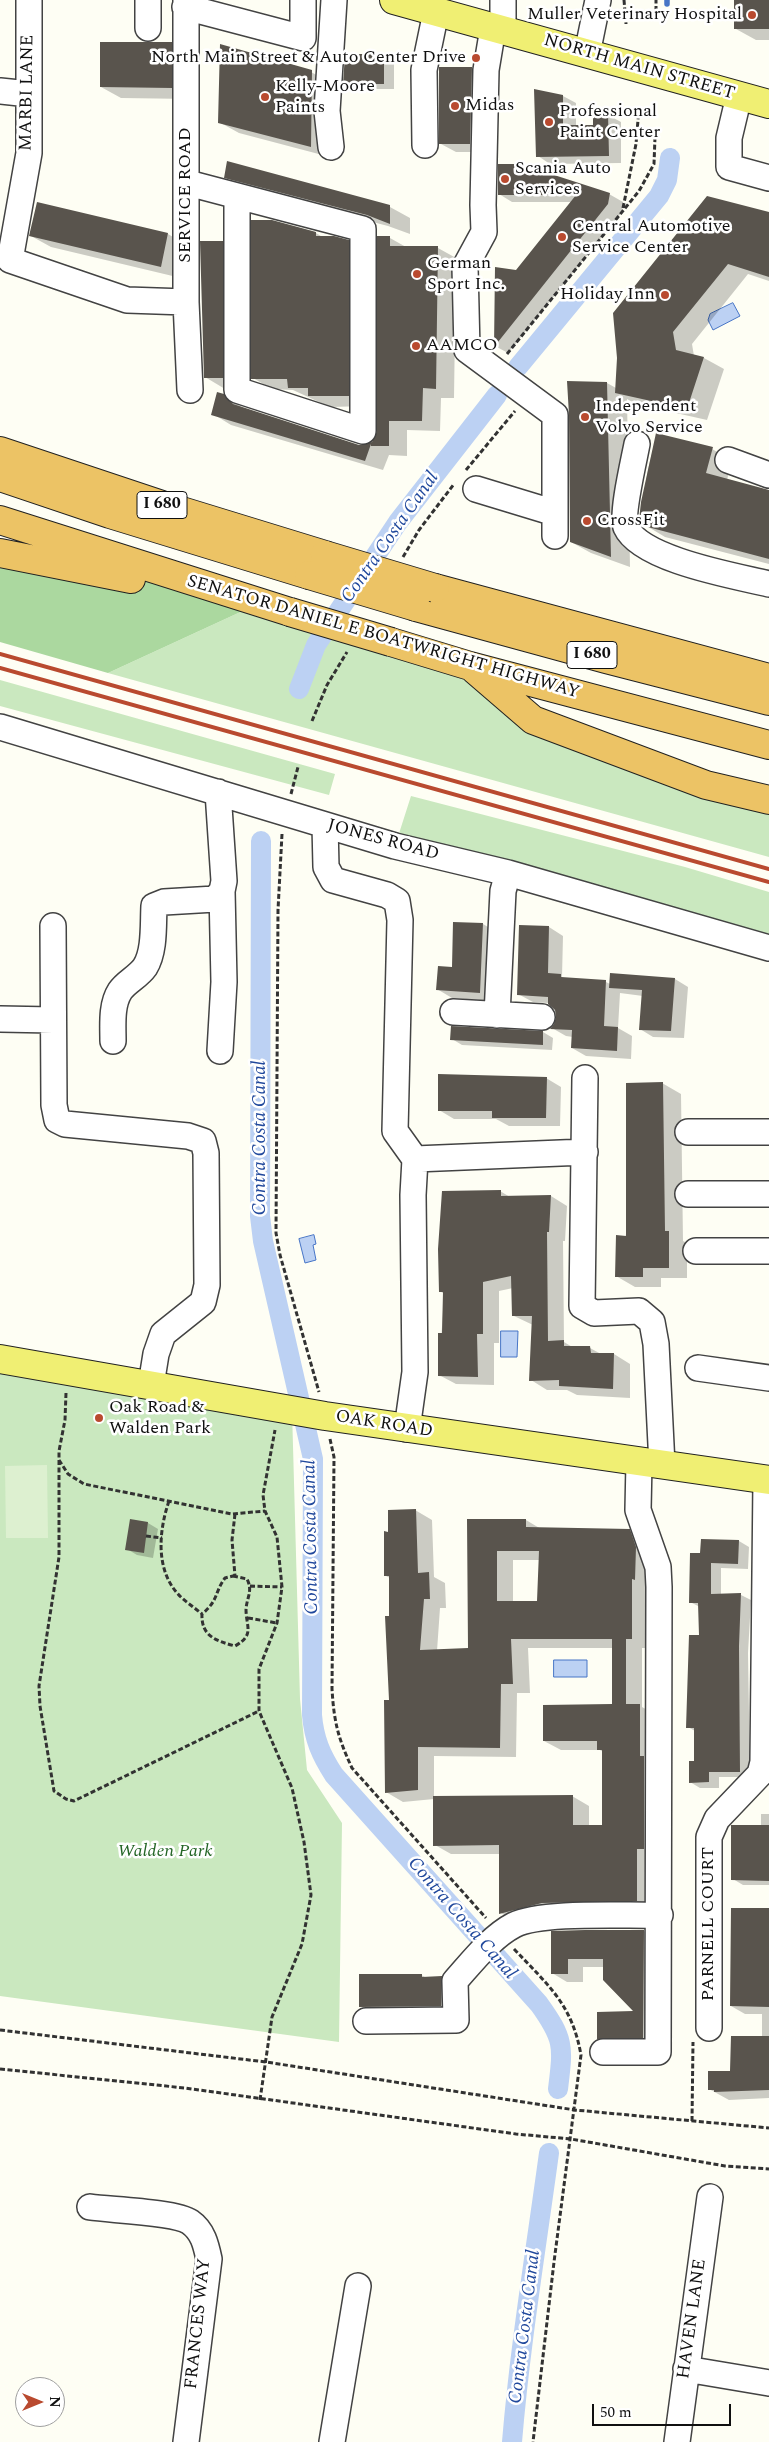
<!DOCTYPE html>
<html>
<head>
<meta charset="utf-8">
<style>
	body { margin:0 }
	#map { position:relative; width:769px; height:2442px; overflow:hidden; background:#fefef4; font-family:Spectral,serif }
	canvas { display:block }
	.north { position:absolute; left:15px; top:2377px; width:50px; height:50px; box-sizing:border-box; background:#fff; border:1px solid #9f9f9f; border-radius:50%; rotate:90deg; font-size:14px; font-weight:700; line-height:20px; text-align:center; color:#101010 }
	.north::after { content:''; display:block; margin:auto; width:18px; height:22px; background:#b94a2f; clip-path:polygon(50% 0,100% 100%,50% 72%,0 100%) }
	.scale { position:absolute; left:592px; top:2404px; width:139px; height:22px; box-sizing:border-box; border:2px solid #101010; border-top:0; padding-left:6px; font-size:15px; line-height:18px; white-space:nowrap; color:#101010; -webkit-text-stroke:4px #fff; paint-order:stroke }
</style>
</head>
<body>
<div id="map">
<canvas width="769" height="2442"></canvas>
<div class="north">N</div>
<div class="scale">50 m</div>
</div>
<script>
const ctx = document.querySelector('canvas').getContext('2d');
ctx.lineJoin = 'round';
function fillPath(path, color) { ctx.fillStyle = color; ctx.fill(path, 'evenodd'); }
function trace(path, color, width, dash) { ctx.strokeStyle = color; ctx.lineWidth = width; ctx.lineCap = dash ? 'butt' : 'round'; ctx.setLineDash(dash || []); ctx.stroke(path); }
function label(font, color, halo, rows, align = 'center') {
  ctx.font = font + ' Spectral,serif'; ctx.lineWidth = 5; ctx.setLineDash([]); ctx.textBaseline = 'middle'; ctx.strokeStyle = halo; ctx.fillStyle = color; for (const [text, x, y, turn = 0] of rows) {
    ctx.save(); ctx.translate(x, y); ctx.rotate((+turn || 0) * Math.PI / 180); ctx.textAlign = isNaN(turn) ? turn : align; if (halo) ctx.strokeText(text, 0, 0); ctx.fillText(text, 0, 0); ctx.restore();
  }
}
fillPath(new Path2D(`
	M260,603L470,666L533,720L769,800V857L108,673Z
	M0,680L335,774L329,795L0,706Z
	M411,796L685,867L769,892V948L395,846Z
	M0,1359L292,1410L300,1699L307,1770L342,1823L339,2042L0,1996Z`), '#cae8bf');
fillPath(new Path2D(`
	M0,553L260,603L108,673L0,642Z`), '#abd89f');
fillPath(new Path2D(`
	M47,1465L48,1538H6L5,1466Z`), '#ddf0d0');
const water = new Path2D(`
	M733,303L740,316L713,330L708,320L710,314Z
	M314,1235L316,1244L313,1245L316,1260L305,1263L299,1239Z
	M501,1331H518L517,1357H501Z
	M554,1660H587V1677H554Z`);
fillPath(water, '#bcd1f3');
trace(water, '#4775c6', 1);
fillPath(new Path2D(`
	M735,0H769V40H756L736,29Z
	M171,43L191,55V99L121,98L101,87Z
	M346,55H384L394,61V89H354L344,83Z
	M472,68L487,76L485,152H456L441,144Z
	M311,72L331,83L330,157L239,133L219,122Z
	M563,96L576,103V126H595L608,115L621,122V163L550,164L538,156Z
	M226,177L390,207L410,218V234L388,226L246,189Z
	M499,194H609L623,202L622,212L508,353L495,346L496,268L517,272L572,202H512Z
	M38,204L168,234L188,246L181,278L51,247L31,236Z
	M769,213V281L748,274L692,344L694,356L704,358L724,369L707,420L636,404L627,399L630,567L591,553L571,542L607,383L616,388Z
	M316,233L324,238L348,241L368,253V406L330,407L293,390L272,389L253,378Z
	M390,238L406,247L438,248L456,258L454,398H441L440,431L407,430V456L389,455L383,470L231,425L213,414L223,396L245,409L358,446L372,444L379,431Z
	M222,243L242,254L225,389L205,377Z
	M657,434L712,449L732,460L727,480L769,491V564L665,537L645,525L641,512L648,469Z
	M483,924L498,933L495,1001L452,998L437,989Z
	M549,927L563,936L562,977L566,979L606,982L610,984L675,979L688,987L684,1038L653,1037L640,1029L643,996L620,993L618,1028L632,1036L631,1059L586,1056L572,1048L573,1037L566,1036L552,1028L558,1017L556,1009L548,1003L533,1002L518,994Z
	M452,1027L543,1032L553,1038L552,1050L462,1045L452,1039Z
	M546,1078L561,1087L560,1126H509L496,1119H454L439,1110Z
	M662,1083L681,1094L683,1241L687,1243V1278H661V1287H635L616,1276Z
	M500,1191L510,1197L551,1196L567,1206L565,1241H563L564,1342L574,1348H590L601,1354H614L630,1364V1398L577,1395L567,1390H547L531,1380L533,1325L514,1316L513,1288L499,1291V1343H494V1385L456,1384L439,1375L444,1294L440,1291Z
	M415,1510L432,1520L434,1577L445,1583L446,1608H440L437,1651L469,1649L468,1520H526L541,1529L629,1531L646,1540L648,1648H642V1707L656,1715L653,1910L517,1923L501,1913L500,1854H451L435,1845L434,1799L403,1802L386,1792L390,1701L391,1617L390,1578L386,1576L390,1534ZM513,1560H540L539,1602H513ZM528,1648H613V1706L544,1741L561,1750H600L603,1752V1827H589V1806L572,1796L434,1797V1756L516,1757L517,1693H530Z
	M131,1521L148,1523L158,1529L153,1558L137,1555L127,1549Z
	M739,1541L749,1547L748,1569L721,1568V1595H741L751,1600L748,1653L750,1777H719V1788H700L690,1782L695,1762V1731L688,1727L700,1637V1607L690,1602L702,1554Z
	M761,1814H769V1885H743L733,1879L761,1826Z
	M769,1909V2098L729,2100L709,2089L732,2073L762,2037V2014H745L731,2006Z
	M644,1931L659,1939L658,2046L613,2047L598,2038L636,2012L605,1967H583V1982H567L552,1973V1933Z
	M421,1975L427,1978H442L457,1986L456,2014L375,2015L360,2006Z`), '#0003');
trace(new Path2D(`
	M667,4V0`), '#4775c6', 5.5);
trace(new Path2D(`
	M518,367L659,196L667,180L670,158
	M299,689L316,645L398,522L497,395
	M261,841L260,1216L263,1241L313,1459L312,1715C314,1739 321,1755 334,1775L539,2004C565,2040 563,2047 558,2089
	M512,2442C520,2345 536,2249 549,2153`), '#bcd1f3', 20);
fillPath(new Path2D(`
	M734,0H769V29H734Z
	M100,42H172V88L100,87Z
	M220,44L312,70L311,147L218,123Z
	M345,54H384V84H343Z
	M439,67H472L470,144H439Z
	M534,89L563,95V125H593V114L608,113L609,156L536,157Z
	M227,161L390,205V224L367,215L224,178Z
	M498,164H520L610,193L608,204L494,347L495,267L516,270L576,195H498Z
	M707,196L769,212V277L728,264L673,332L676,350L704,357L687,409L615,393L617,358L613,313Z
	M37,202L168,233L161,267L29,236Z
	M251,220H272L316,232V236H334L349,240V396H308V388H288L287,379H251Z
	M377,236H390V246H438L436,389L423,388L422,421H389V446H371V444L365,461L211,415L217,392L224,394L233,404L359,445L372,442L377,431Z
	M200,241H223V378H204Z
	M567,381L607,382L611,557L570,542L569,415Z
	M656,433L713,447L706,473L769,490V559L644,526L639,520L641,502Z
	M453,922L483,923L480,993L436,990L438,966L452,967Z
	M519,925L549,926L548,973L561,974V977L606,980L604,1026L618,1027L617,1051L571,1048L572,1030L550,1029L554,1024L556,1017L555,1010L548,1004V997L517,995Z
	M610,973L675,978L671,1031L639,1030L642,990L609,988Z
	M451,1026L543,1031V1045L450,1040Z
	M438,1074L547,1077L546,1118H492V1111H438Z
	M663,1082L665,1231H669V1268H643V1277H615L616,1235L626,1236V1083Z
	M501,1190V1196L551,1195L549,1232H547L548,1341L564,1340V1346H590L591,1353H614L613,1389L559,1386V1380L529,1381L532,1316H512L511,1276L483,1282V1334H477L478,1377L438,1376V1333H442L443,1292H439L438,1249L442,1191Z
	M416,1509L418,1573L429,1572L430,1599H424L420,1650L468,1648L467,1519H526V1527L630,1529L636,1547L635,1580L632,1579V1639H626V1704H640V1756H644V1849H637V1901L542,1903L499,1914V1845L433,1846V1796L573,1795V1825H602V1750H597V1741H543V1705L612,1704V1639H511L513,1684H501L500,1748L418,1747V1790L385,1793L384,1700H389L385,1616H389V1576H384V1531L388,1532V1510ZM497,1551H539L537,1601H497Z
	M130,1519L148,1522L144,1553L125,1550Z
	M701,1539L739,1540L738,1564L711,1563V1594L741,1593L739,1646L740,1772H709V1782L689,1783V1761H694V1728H686L689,1635H699L698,1603H689L690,1553H700Z
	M731,1825H769V1881L731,1880Z
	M731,1908H769V2007L730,2006Z
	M585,1930H644L643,2038L597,2039V2012L633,2011L603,1980V1959H568V1974H551V1931Z
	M359,1974H422V1977L442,1976L441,2006L359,2007Z
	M731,2036H769V2090L714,2092V2090H708V2071H730Z`), '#59544d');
const minor = new Path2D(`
	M29,0V153L10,260L127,300L186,302
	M186,0V302L190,390
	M185,7L303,38V0
	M148,28V0
	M493,28L486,70L483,205L484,232L465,267L467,350L555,415V536
	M503,30V0
	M587,54L598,0
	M0,91L29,94
	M739,96L729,138V167L769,178
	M425,145L424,70L436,12
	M331,147L327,111L334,0
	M188,183L363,229V431L237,390V197
	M637,444C634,460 621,515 626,527C641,560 736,576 769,584
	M728,460L769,475
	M476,489L555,513
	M0,727L395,846L508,873L769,948
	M325,825L326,867L333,880L387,895L397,901L400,920L395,1131L415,1159L413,1195L415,1372L407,1429
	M53,926L54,1105L57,1120L65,1124L188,1136L203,1141L206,1153L207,1285L203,1302L163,1334L156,1354L151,1385
	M453,1012L542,1017
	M497,1015L503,891L508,873
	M0,1019L53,1020
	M113,1041C113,1025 111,1005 120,991C126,982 138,977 145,967C155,951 153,925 154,906L164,902L215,899L222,891L224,881L218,792
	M220,1051L224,982L222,891
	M585,1078L582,1306L594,1313L639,1311L652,1322L656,1344L662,1465
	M688,1132H769
	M415,1159L585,1152
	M688,1194H769
	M696,1251H769
	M698,1368L769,1378
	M366,2021L456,2020L455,1981C472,1962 491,1937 514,1925C542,1911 625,1916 660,1915
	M709,2028V1837L717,1819L760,1774L763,1762L766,1480
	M603,2052H658L659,1587L658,1567L638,1510L639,1462
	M90,2207C111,2210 176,2212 190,2222C203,2231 206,2245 209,2259L186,2442
	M686,2369L769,2383
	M332,2442L358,2286
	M677,2442L710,2197`);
const major = new Path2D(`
	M394,0L769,104
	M0,1359L325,1416L769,1480`);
const highway = new Path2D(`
	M0,451L162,505L325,555
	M0,477L110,514L309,575
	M0,520L290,612
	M0,553L131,579
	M435,588L769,678
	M416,607L606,659L769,701
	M391,642L470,666L769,745
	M475,670L533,720L706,785L769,800`);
trace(minor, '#434343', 28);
trace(major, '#212121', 30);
trace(highway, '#212121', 30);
trace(new Path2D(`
	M624,0L626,24
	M656,11V0
	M623,208L636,144L639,108
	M507,354L639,191L654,164L655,137
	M466,470L515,411
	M403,557L419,530L454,484
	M312,721L327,685L347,652
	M291,794L298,767
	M282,834L278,910L276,1233L280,1255L319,1392
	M66,1393L65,1420L59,1451V1557L39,1686L40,1706L54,1791L66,1799L74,1801L259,1711
	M330,1439L334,1457L332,1689C334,1722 338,1738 352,1768L486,1918
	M59,1460L68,1474L84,1484L232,1514L265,1511
	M169,1501C159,1530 155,1569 178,1594C184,1601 194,1607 202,1614
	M235,1514L232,1540L235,1576
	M146,1536L162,1538
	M233,1576L247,1579C253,1591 247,1597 246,1609C246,1627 255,1635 235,1646C216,1641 201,1636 202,1614C219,1600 214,1593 225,1578Z
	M250,1586L282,1587
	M248,1618L277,1623
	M514,1949C548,1985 572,2004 581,2055L554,2262L533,2442
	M0,2030L266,2062L575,2110L769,2128
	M0,2069L185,2088L516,2134L571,2139L725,2166L769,2169
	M260,2100L272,2017L302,1944L311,1895L304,1842L292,1788L259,1711V1669L277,1623L282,1587L277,1537L265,1511L263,1495L275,1430
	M692,2121L693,2042`), '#323232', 3, [5, 2.5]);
trace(minor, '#fff', 25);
trace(major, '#f0ef73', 28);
trace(highway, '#ecc365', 28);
trace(new Path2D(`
	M0,654L769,869
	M0,668L769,882`), '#b94a2f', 4);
const highwayBridge = new Path2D(`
	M325,555L435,588
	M309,575L416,607
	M290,612L391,642`);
trace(highwayBridge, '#212121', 30, []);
trace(highwayBridge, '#ecc365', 28);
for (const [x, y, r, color] of [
	[752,15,5,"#b94a2f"],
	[476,58,5,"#b94a2f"],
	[265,97,5,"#b94a2f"],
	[455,106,5,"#b94a2f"],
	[549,122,5,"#b94a2f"],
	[505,179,5,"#b94a2f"],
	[562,237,5,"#b94a2f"],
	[417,274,5,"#b94a2f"],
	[665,295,5,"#b94a2f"],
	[416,346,5,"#b94a2f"],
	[585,417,5,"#b94a2f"],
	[587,521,5,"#b94a2f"],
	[99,1418,5,"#b94a2f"]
]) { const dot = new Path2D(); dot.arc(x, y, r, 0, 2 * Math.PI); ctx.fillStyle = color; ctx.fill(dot); trace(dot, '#fff', 2); }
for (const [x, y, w] of [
	[162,505,50],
	[592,655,50]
]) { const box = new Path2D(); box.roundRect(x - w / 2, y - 13.5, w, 27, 4); ctx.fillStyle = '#fff'; ctx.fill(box); trace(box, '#101010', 1); }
label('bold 16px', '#101010', null, [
	["I 680",162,505],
	["I 680",592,655]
]);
label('18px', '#101010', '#fff', [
	["Muller Veterinary Hospital",742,15,"right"],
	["North Main Street & Auto Center Drive",466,58,"right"],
	["Kelly-Moore",275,87],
	["Paints",275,108],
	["Midas",465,106],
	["Professional",559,112],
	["Paint Center",559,133],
	["Scania Auto",515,169],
	["Services",515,190],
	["Central Automotive",572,227],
	["Service Center",572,248],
	["German",427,264],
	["Sport Inc.",427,285],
	["Holiday Inn",655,295,"right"],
	["AAMCO",426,346],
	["Independent",595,407],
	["Volvo Service",595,428],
	["CrossFit",597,521],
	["Oak Road &",109,1408],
	["Walden Park",109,1429]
], 'left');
label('18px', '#101010', '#fff', [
	["NORTH MAIN STREET",639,68,16],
	["MARBI LANE",28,93,-89],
	["SERVICE ROAD",186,195,-90],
	["SENATOR DANIEL E BOATWRIGHT HIGHWAY",383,638,16],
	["JONES ROAD",383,841,15],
	["OAK ROAD",384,1425,9],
	["PARNELL COURT",709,1924,-90],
	["HAVEN LANE",693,2319,-82],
	["FRANCES WAY",199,2324,-84]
]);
label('italic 18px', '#236525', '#fff', [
	["Walden Park",165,1852]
]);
label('italic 19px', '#20489c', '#fff', [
	["Contra Costa Canal",391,538,-55],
	["Contra Costa Canal",261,1138,-90],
	["Contra Costa Canal",312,1537,-91],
	["Contra Costa Canal",461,1919,49],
	["Contra Costa Canal",526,2327,-83]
]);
</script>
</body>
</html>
